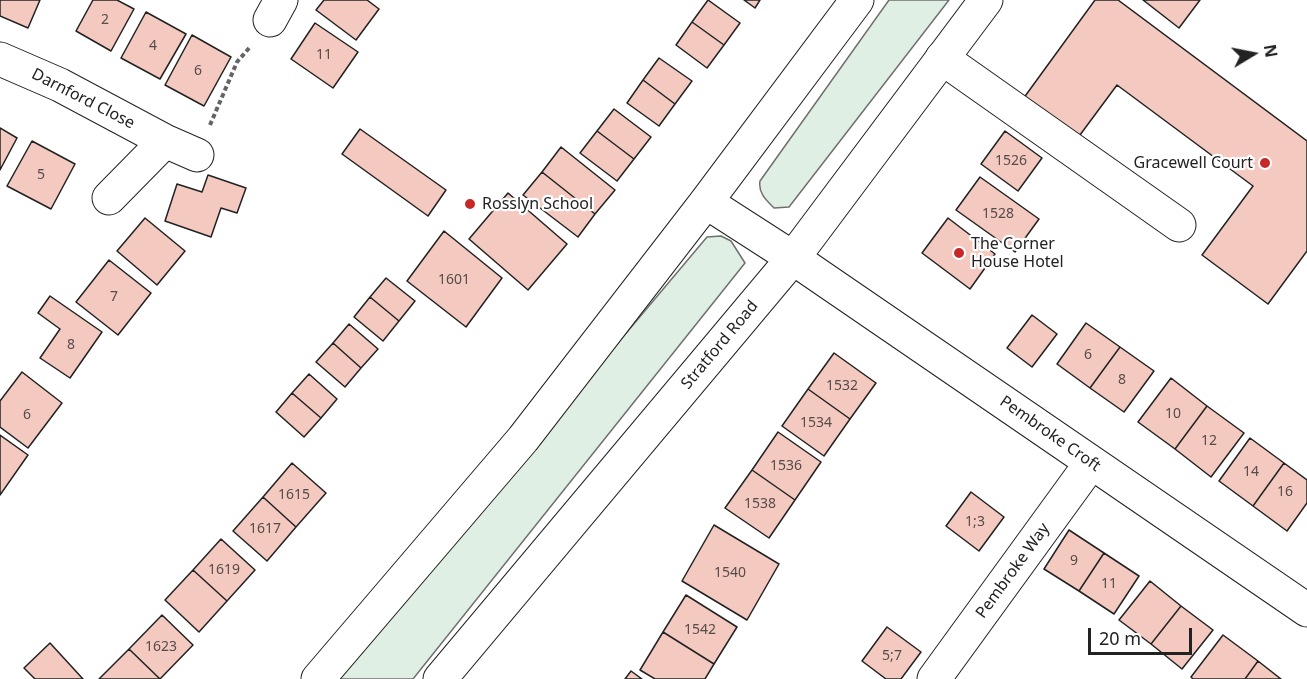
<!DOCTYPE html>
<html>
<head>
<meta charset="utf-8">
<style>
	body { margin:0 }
	#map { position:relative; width:1307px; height:679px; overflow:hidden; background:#fff; font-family:"Noto Sans",sans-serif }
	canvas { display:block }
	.north { position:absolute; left:1223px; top:24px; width:60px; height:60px; -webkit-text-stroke:4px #fff; paint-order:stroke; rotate:80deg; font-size:16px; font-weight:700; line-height:24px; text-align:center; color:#222 }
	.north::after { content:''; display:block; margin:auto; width:21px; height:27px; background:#222; clip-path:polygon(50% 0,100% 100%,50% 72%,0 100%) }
	.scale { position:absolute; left:1088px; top:628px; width:104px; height:27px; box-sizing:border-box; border:3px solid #222; border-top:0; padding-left:8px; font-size:18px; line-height:21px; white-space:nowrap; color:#222; -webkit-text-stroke:4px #fff; paint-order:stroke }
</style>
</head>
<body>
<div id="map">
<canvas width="1307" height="679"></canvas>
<div class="north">N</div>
<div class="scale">20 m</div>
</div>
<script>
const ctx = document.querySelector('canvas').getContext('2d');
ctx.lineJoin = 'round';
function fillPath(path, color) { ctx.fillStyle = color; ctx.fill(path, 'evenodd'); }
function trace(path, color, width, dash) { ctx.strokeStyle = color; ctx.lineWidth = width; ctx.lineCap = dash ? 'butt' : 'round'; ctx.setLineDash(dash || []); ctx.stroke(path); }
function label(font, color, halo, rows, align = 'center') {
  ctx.font = font + ' "Noto Sans",sans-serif'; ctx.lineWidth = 4.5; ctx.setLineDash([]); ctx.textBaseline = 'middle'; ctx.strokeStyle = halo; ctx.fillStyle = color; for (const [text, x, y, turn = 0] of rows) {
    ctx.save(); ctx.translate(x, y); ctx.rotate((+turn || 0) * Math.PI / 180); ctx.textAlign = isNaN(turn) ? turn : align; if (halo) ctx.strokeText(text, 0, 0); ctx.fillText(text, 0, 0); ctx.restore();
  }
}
const green = new Path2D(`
	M889,0H949L789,207L774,208C766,200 758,193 760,181Z
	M721,236L731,241L745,263L413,679H335L707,237Z`);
fillPath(green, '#e0efe3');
trace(green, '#6f6f6f', 1.5);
const building = new Path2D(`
	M0,0H40L28,28L0,16Z
	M93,0H117L134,9L111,51L76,31Z
	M324,0H367L379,9L356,40L316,10Z
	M708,0L740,23L724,45L692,22Z
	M744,0H760L755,8Z
	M1095,0H1118L1307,141V251L1268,304L1202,255L1253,186L1117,85L1077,139L1023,99Z
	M1143,0H1200L1179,28Z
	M146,12L186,34L160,79L121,58Z
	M692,22L724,45L707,68L676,45Z
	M315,23L358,52L333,88L291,59Z
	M192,35L231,57L204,106L165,85Z
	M659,58L692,81L675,104L643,80Z
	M643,80L675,104L659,126L627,103Z
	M614,109L651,137L634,159L597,131Z
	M0,128L17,138L0,170Z
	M360,129L446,190L428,216L342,154Z
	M597,131L634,159L617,181L580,153Z
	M1005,131L1042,158L1018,191L981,164Z
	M32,141L75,164L51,209L7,186Z
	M561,147L615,190L595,214L542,172Z
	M542,172L595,214L578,237L523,195Z
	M208,175L246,188L237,213L221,208L211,237L165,221L177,184L202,192Z
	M980,177L1039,219L1015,252L956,210Z
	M508,193L567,244L528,290L469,239Z
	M145,218L185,251L157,285L117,251Z
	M948,218L995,254L970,289L922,253Z
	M444,231L502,278L466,327L407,281Z
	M109,260L151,293L118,335L76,302Z
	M386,278L415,301L399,321L370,297Z
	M50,296L102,332L70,378L40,358L60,329L38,313Z
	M370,297L399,321L383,341L354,317Z
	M1032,315L1057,334L1032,367L1007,348Z
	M1086,323L1120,347L1090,388L1057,364Z
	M349,324L378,349L361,368L333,343Z
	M333,343L361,368L345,387L316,362Z
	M1120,347L1154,371L1124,412L1090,388Z
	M834,353L876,383L850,419L808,389Z
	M22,372L62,403L28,448L0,427V401Z
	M309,374L337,399L321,418L292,393Z
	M1171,378L1207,406L1175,449L1138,422Z
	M808,389L850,419L824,456L782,426Z
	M292,393L321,418L304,437L276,412Z
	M1207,406L1244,433L1211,477L1175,449Z
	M778,432L821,462L795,500L752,470Z
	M0,435L28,455L0,495Z
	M1250,438L1284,463L1253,506L1219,481Z
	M292,463L326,493L296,527L263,497Z
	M1284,463L1307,480V503L1287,531L1253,506Z
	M752,470L795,500L769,538L725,508Z
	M971,492L1004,517L979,551L946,526Z
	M263,497L296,527L267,561L233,531Z
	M714,525L779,564L747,620L682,581Z
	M1069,530L1104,553L1079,591L1044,569Z
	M221,539L255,570L227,601L193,570Z
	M1104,553L1139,576L1114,614L1079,591Z
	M193,570L227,601L199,632L165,600Z
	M1150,581L1181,606L1151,644L1119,620Z
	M686,595L737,627L714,664L663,632Z
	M1181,606L1213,630L1182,669L1151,644Z
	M162,615L193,645L160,679L129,649Z
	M887,627L921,652L901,679H886L862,661Z
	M663,632L714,664L705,679H655L640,670Z
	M1223,635L1258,661L1245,679H1193L1191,677Z
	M50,643L83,679H35L24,668Z
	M129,649L160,679H99Z
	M1258,661L1281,679H1245Z
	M631,671L642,679H625Z`);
fillPath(building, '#f3c9c0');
trace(building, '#222', 1.5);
const minor = new Path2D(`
	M270,20L281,0
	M942,58L1179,225
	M0,59L60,85L165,141L109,198
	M165,141L197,155
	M793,258L1307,610
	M934,679L1091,463`);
const highway = new Path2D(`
	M706,202L793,258
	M318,679L523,439L706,202L857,0
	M440,679L793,258L986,0`);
trace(minor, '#222', 35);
trace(highway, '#222', 35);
trace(new Path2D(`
	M210,125L237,62L250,47`), '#646464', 4, [4.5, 3]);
trace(minor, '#fff', 33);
trace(highway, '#fff', 33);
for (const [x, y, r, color] of [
	[1265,163,6,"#c62828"],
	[470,204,6,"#c62828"],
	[959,253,6,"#c62828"]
]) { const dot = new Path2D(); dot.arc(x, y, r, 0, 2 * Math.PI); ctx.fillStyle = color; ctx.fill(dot); trace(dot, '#fff', 2); }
label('14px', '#564c4a', null, [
	["2",105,20],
	["4",153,46],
	["11",324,55],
	["6",198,71],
	["1526",1011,161],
	["5",41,175],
	["1528",998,214],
	["1601",454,280],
	["7",114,297],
	["8",71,345],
	["6",1088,355],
	["8",1122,380],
	["1532",842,386],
	["10",1173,414],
	["6",27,415],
	["1534",816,423],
	["12",1209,441],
	["1536",786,466],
	["14",1251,472],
	["16",1285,492],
	["1615",294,495],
	["1538",760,504],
	["1;3",975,522],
	["1617",265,529],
	["9",1074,561],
	["1619",224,570],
	["1540",730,573],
	["11",1109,584],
	["1542",700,630],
	["1623",161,647],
	["5;7",892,656]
]);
label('16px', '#222', '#fff', [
	["Darnford Close",83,99,27],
	["Stratford Road",720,345,-50],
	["Pembroke Croft",1050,434,35],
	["Pembroke Way",1013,571,-54]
]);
label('16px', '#222', '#fff', [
	["Gracewell Court",1253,163,"right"],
	["Rosslyn School",482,204],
	["The Corner",971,244],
	["House Hotel",971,262]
], 'left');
</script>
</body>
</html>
